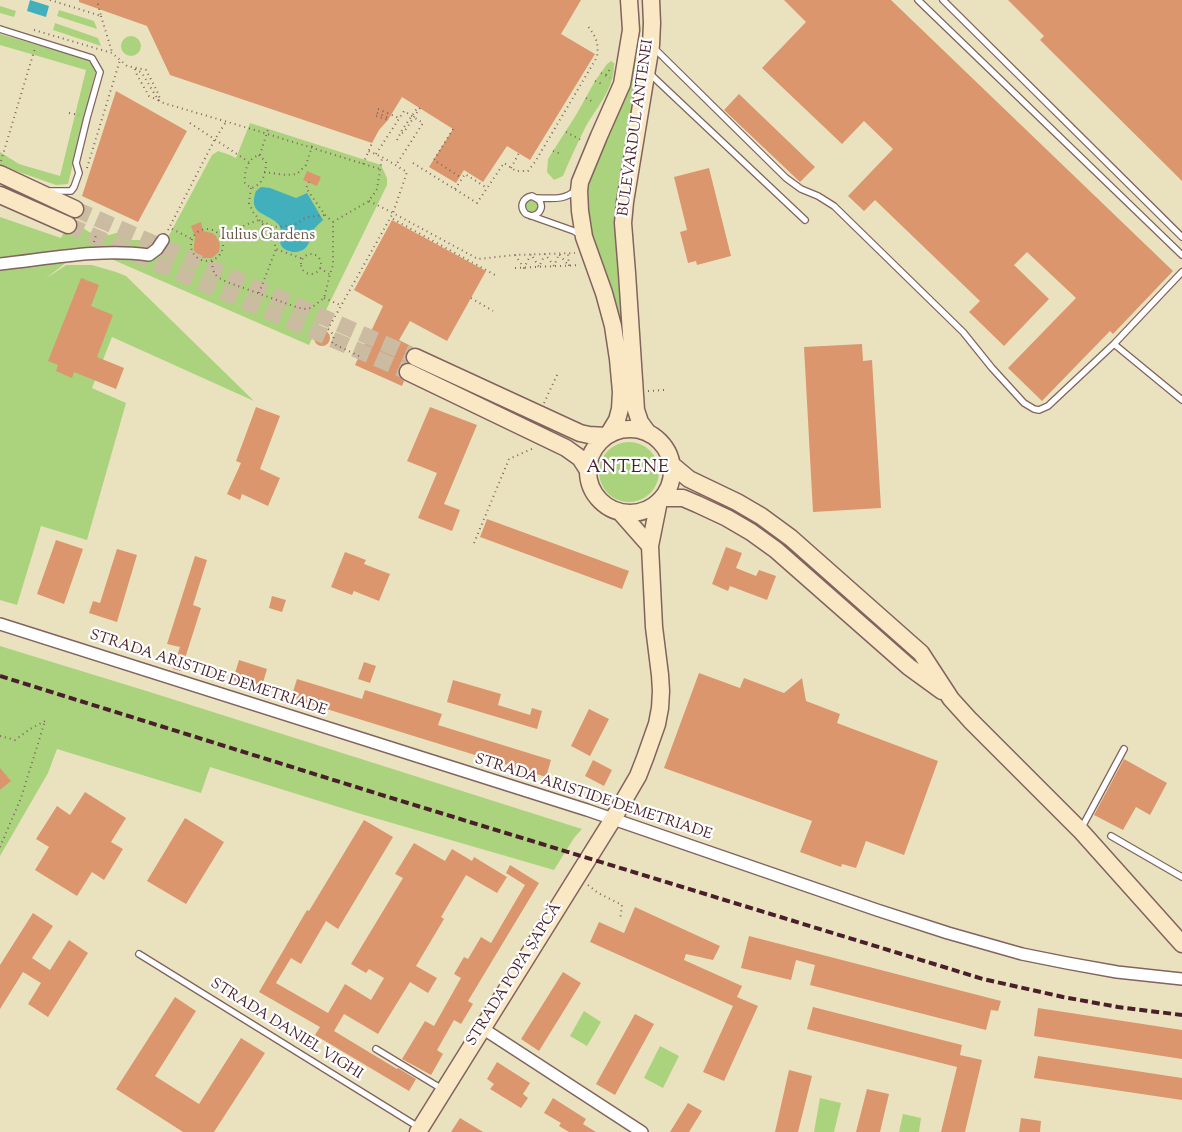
<!DOCTYPE html>
<html>
<head>
<meta charset="utf-8">
<style>
	body { margin:0 }
	canvas { display:block; background:#eae2bf }
</style>
</head>
<body>
<canvas width="1182" height="1132"></canvas>
<script>
const ctx = document.querySelector('canvas').getContext('2d');
ctx.lineJoin = 'round';
function fillPath(path, color) { ctx.fillStyle = color; ctx.fill(path, 'evenodd'); }
function trace(path, color, width, dash) { ctx.strokeStyle = color; ctx.lineWidth = width; ctx.lineCap = dash ? 'butt' : 'round'; ctx.setLineDash(dash || []); ctx.stroke(path); }
function label(font, color, halo, rows, align = 'center') {
  ctx.font = font + ' "Sorts Mill Goudy",serif'; ctx.lineWidth = 4.5; ctx.setLineDash([]); ctx.textBaseline = 'middle'; ctx.strokeStyle = halo; ctx.fillStyle = color; for (const [text, x, y, turn = 0] of rows) {
    ctx.save(); ctx.translate(x, y); ctx.rotate((+turn || 0) * Math.PI / 180); ctx.textAlign = isNaN(turn) ? turn : align; if (halo) ctx.strokeText(text, 0, 0); ctx.fillText(text, 0, 0); ctx.restore();
  }
}
fillPath(new Path2D(`
	M0,6L16,11L14,17L0,13Z
	M59,10L94,21L97,29L57,16Z
	M55,23L98,38L101,46L53,30Z
	M0,34L89,60L96,70L68,184L56,185L2,166H0V152L19,164L60,176L86,70L0,45Z
	M121 46a10 10 0 1 1 20 0a10 10 0 1 1-20 0Z
	M631,59L643,61L632,112L614,214L623,320L617,313L589,238L585,193Z
	M611,61L614,63C615,87 598,106 586,126C578,142 570,159 563,176L554,180L547,172L548,159L553,151L576,115L595,81L607,64Z
	M250,123L381,165L387,178V185L309,345L109,258L67,262L45,279L66,265H92L116,272L126,276L254,401L112,337L92,388L126,403L87,540L41,526L17,605L0,600V217L61,238L73,215C81,231 98,240 116,233L132,240H163L167,239L212,155L218,151L230,155L236,158Z
	M535,198L540,206L535,214L526,212L524,204L526,200Z
	M599 472a30 30 0 1 1 60 0a30 30 0 1 1-60 0Z
	M0,646L153,693L582,829L574,838L554,870L361,814L210,767L201,793L57,749L48,773L0,856Z
	M584,1011L601,1022L587,1046L570,1036Z
	M660,1046L679,1056L663,1088L644,1078Z
	M820,1098L841,1103L834,1132H814Z
	M903,1114L921,1118L919,1132H899Z`), '#abd37e');
fillPath(new Path2D(`
	M30,0L49,6L46,17L27,11Z
	M261,187L270,188L296,198L307,193L323,220C320,223 315,227 313,231C308,240 311,249 297,252C293,252 292,252 289,251C273,246 285,234 279,225C268,212 247,216 256,191Z`), '#41b0bc');
fillPath(new Path2D(`
	M79,0H581L561,34L595,54L530,160L507,146L483,182L464,170L456,183L429,167L453,129L402,97L388,120L379,130L372,143L170,75L147,26L79,2Z
	M784,0H891L1173,271L1113,334L1110,331L1042,401L1008,368L1076,298L1027,252L1014,265L1049,299L1004,346L969,312L980,301L875,200L864,211L848,196L893,149L864,121L842,144L762,68L806,22Z
	M1008,0H1182V181L1040,40L1044,36Z
	M116,91L187,131L138,222L82,196Z
	M739,94L815,167L800,182L724,110Z
	M709,168L731,256L697,265L696,261L688,263L680,232L687,230L674,177Z
	M307,171L321,177L317,186L303,180Z
	M392,220L486,271L447,341L410,321L399,340L413,347L409,349L406,352L405,357L407,362L402,364L399,368L398,372L400,377L404,381L402,386L355,365L383,306L354,290Z
	M201,222L203,231L212,233L216,236L220,244L219,252L212,258H203L196,253L194,250V245L195,237L191,226Z
	M81,278L99,285L91,306L113,315L97,357L124,368L116,389L74,372L72,378L56,371L58,365L48,361Z
	M314 338a8 8 0 1 1 16 0a8 8 0 1 1-16 0Z
	M862,344L863,361L872,360L881,508L813,512L804,347Z
	M256,407L280,416L260,469L280,478L268,506L242,494L240,500L227,494L241,463L236,461Z
	M430,407L477,425L444,504L460,510L452,531L418,518L437,473L407,461Z
	M487,519L629,571L622,589L480,537Z
	M56,540L83,549L64,604L37,594Z
	M726,547L742,553L736,568L756,576L759,570L776,576L767,600L730,586L728,591L712,584Z
	M117,549L137,555L117,622L89,613L93,601L100,603Z
	M345,552L366,560L364,564L390,574L379,601L354,591L352,595L331,587Z
	M195,556L207,560L193,605L201,608L181,671L173,669L180,647L167,644Z
	M272,596L286,600L282,612L269,608Z
	M239,660L267,669L261,689L233,680Z
	M364,662L376,666L370,683L358,679Z
	M699,673L740,688L744,678L784,693L802,678L806,701L840,714L837,723L938,761L904,855L866,841L856,868L842,864L841,867L800,852L812,821L664,768Z
	M297,679L362,699L365,690L442,714L438,725L551,760L546,777L291,698Z
	M453,680L501,694L498,705L530,715L532,708L542,711L537,729L447,702Z
	M589,709L609,719L590,756L571,746Z
	M1124,759L1167,783L1150,815L1136,807L1123,830L1094,815Z
	M593,760L612,770L604,786L585,776Z
	M0,768L11,781L0,790Z
	M85,792L126,818L111,842L123,849L104,880L92,872L77,896L35,870L49,847L36,839L57,806L70,815Z
	M185,818L224,842L186,904L147,881Z
	M364,820L393,837L338,929L326,921L301,964L291,958L276,983L328,1013L345,984L371,1000L384,978L369,969L366,973L351,964L403,878L395,874L414,843L445,861L452,849L472,861L474,857L507,877L497,893L466,875L441,917L444,919L416,966L437,978L428,993L410,982L378,1034L344,1014L334,1031L397,1069L398,1068L416,1079L409,1091L315,1035L320,1027L259,992L307,910L309,911Z
	M510,865L539,883L468,1001L473,1004L461,1024L454,1020L437,1050L443,1054L431,1075L402,1059L425,1021L434,1026L461,978L454,974L464,957L468,959L481,937L491,943L525,885L506,873Z
	M635,907L720,946L713,960L686,954L684,960L742,986L737,997L758,1006L724,1081L703,1072L733,1006L590,942L599,922L624,933Z
	M33,913L53,926L32,958L50,970L69,940L88,953L48,1017L28,1004L41,983L23,972L0,1009V965Z
	M749,936L1001,1001L998,1011L991,1010L986,1030L810,985L815,965L796,960L791,980L741,968Z
	M563,972L581,983L539,1051L521,1039Z
	M175,997L196,1011L155,1076L199,1104L241,1038L265,1053L214,1132H183L116,1089Z
	M813,1007L962,1045L960,1055L982,1060L965,1132H941L957,1067L807,1029Z
	M1038,1008L1182,1030V1059L1034,1036Z
	M635,1014L654,1024L615,1095L596,1084Z
	M1038,1056L1182,1078V1100L1034,1078Z
	M497,1062L530,1083L523,1094L528,1098L521,1108L490,1089L494,1084L487,1079Z
	M789,1070L812,1076L798,1132H775Z
	M867,1089L889,1094L880,1132H856Z
	M553,1098L586,1119L583,1124L596,1132H569L559,1126L561,1123L544,1113Z
	M688,1103L702,1111L689,1132H670Z
	M460,1118L483,1132H451Z
	M1021,1118L1041,1121L1040,1132H1019Z`), '#db966e');
trace(new Path2D(`
	M75,209L415,357
	M68,225L408,372`), '#cabba1', 16, [16, 8]);
const lane = new Path2D(`
	M918,0L1182,255
	M943,0L1182,237
	M0,29L92,58L100,72L87,118L76,163L79,173L74,187L71,191H48
	M653,47L786,178L801,189L818,196L834,206L963,332L992,368L1024,403L1034,409L1039,410L1048,406L1114,344L1182,272
	M648,72L805,220
	M537,198C549,198 566,201 575,190
	M531,216C540,215 544,207 539,200L532,196C522,198 519,207 526,214L574,231L581,235
	M1114,344L1182,400
	M1081,829L1124,749
	M1111,836L1182,877
	M139,954L420,1128
	M376,1049L442,1089`);
const street = new Path2D(`
	M0,264C48,259 100,248 149,255L157,249L163,240
	M0,624L587,810L877,910L948,933L1022,954L1067,963L1117,972L1182,979
	M482,1028L642,1132`);
const secondary = new Path2D(`
	M0,174L75,209
	M0,195L68,225
	M415,357L580,433L589,435L606,436
	M408,372L566,448L580,458L587,469
	M588 471a42 42 0 1 1 84 0a42 42 0 1 1-84 0Z
	M648,433L640,422L636,410L627,273L623,223L625,202L651,45L652,23L651,0
	M608,435L617,420L620,409L621,392L618,359L613,326L604,293L584,237L580,211L579,191L580,182L599,136L622,84L631,30L629,0
	M671,464L689,479L737,502L761,516L791,538L921,653L951,699L970,720L1080,830L1182,944
	M662,498H683L697,504L727,518L751,532L776,550L909,667L942,691
	M620,512L650,546
	M418,1132L613,819L638,776L645,758L657,724L660,708L661,691L660,675L654,627L650,546L659,501`);
trace(lane, '#82635f', 8);
trace(street, '#82635f', 14);
trace(secondary, '#82635f', 19);
trace(new Path2D(`
	M50,0L101,16L97,0
	M101,16L112,52
	M34,30L112,53L127,66L146,70L157,91L160,99
	M135,69L142,73L154,93L160,102L248,128L380,169
	M135,69L137,75L149,96L160,101
	M601,73L610,78
	M606,75L610,69
	M595,81L602,84
	M586,98L593,102
	M378,109L399,118
	M69,113L79,115
	M377,113L389,118
	M376,116L388,120
	M190,123L249,162
	M453,129L434,160L460,177
	M566,132L583,141
	M402,133L404,132L420,108
	M397,140L402,130L418,107
	M553,151L561,154
	M376,154L404,111L423,123L396,165
	M259,155L266,162C266,173 263,185 251,188L245,183C244,176 246,164 252,159C254,157 257,156 259,155Z
	M260,155L268,129
	M1,161L35,48
	M413,163L477,203L504,163L516,171H528L535,162L597,57C599,42 596,37 587,25
	M363,164L372,143
	M87,168L120,60
	M511,168L519,153
	M264,172L286,175L297,174L306,165L313,143
	M251,188L249,203L253,212L273,237L276,249L303,259
	M455,189L465,174L487,188
	M369,201L393,213L478,259L515,255L575,253
	M393,219L497,276
	M333,222L369,201L377,189L382,158
	M191 245a16 16 0 1 1 32 0a16 16 0 1 1-32 0Z
	M172,229L192,239
	M168,230L215,139L226,122
	M222,239L245,225L259,220L274,227L287,226L297,224L303,219L309,217L325,215
	M94,242L96,235
	M301 264a10 10 0 1 1 20 0a10 10 0 1 1-20 0Z
	M515,255L524,268L531,254L539,267L545,254L554,266L559,254L569,266L568,254
	M212,261C213,275 215,276 227,282L296,307L304,309L311,308L324,298L330,274L333,265V222L325,215L306,188L309,182
	M320,268L329,274
	M515,268L580,265
	M259,293L276,249
	M324,298L340,305
	M471,298L493,311
	M359,356L332,343C335,337 333,333 328,329L393,213L407,172L382,157L368,151
	M648,391L665,390
	M544,403L558,373
	M474,543L509,459L534,448
	M0,736L15,740L30,729L45,721
	M0,847L21,798L45,721
	M588,885L598,893L622,905L620,920`), '#82635f', 2, [1, 4]);
trace(lane, '#fff', 5.5);
trace(street, '#fff', 11);
trace(secondary, '#fae7c3', 16);
trace(new Path2D(`
	M0,676L385,796L983,979L1063,997L1118,1007L1182,1015`), '#4a1f2b', 4, [8, 4]);
label('15px', '#4a1f2b', '#fff', [
	["BULEVARDUL ANTENEI",637,128,-82],
	["STRADA ARISTIDE DEMETRIADE",208,674,18],
	["STRADA ARISTIDE DEMETRIADE",593,798,18],
	["STRADA POPA ȘAPCĂ",515,975,-58],
	["STRADA DANIEL VIGHI",286,1030,32]
]);
label('15px', '#675544', '#fff', [
	["Iulius Gardens",268,236]
]);
ctx.letterSpacing = '1px';
label('18px', '#4a1f2b', '#fff', [
	["ANTENE",628,469]
]);
ctx.letterSpacing = '0px';
</script>
</body>
</html>
